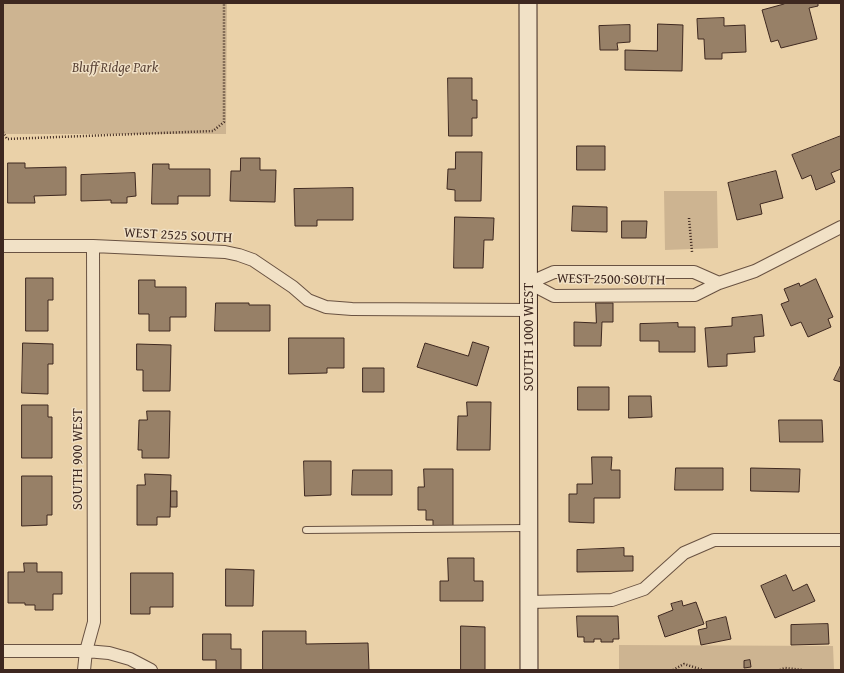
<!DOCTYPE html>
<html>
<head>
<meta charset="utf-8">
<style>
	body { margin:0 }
	#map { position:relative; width:844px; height:673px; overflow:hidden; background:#ead1a8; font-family:"Gentium Book Plus",serif }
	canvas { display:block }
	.frame { position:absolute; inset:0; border:4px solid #3e2820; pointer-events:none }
</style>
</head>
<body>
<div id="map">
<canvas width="844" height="673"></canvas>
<div class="frame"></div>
</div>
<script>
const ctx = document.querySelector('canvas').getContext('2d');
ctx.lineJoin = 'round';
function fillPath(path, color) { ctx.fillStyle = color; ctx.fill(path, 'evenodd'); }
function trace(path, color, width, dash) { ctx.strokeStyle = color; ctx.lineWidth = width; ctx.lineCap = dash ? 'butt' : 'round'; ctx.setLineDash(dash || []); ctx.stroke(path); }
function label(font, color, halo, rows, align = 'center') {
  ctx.font = font + ' "Gentium Book Plus",serif'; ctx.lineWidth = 3; ctx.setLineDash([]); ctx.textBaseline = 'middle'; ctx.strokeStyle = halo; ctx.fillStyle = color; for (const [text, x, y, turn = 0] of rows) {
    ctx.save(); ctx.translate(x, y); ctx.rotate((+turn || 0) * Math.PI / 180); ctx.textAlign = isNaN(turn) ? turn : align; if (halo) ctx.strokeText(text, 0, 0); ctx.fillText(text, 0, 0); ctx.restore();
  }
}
fillPath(new Path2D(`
	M3,3H227L226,134H3Z
	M664,191H717L718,248L665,250Z
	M619,645L833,646L834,670H619Z`), '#cdb491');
const building = new Path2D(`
	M784,3H818V6L809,8L817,39L781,48L778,40L771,42L762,10L784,4Z
	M724,18V26L745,25L746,52L722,53V59H705L704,39H698L697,19Z
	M658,24L683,25L682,71L625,70V50L657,51Z
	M630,25V42L617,43L618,50H600L599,26Z
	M448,78H472V100H477V118H472V136H449Z
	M841,136V169L831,173L835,182L816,190L811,175L802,179L792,155Z
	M577,146H605V170H577Z
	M456,152H482L481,201H455V190L447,189L448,169H455Z
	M241,158H260V170H276L275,202L230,201L231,171H240Z
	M8,163H25V168L66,167V195L34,196L35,203H8Z
	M153,164H169V169H210V196H178V204H152Z
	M776,171L783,198L760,204L762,214L737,220L728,183Z
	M135,173L136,196L127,197V203H111V200L81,201V175Z
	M353,188V220H317V226H295L294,189Z
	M573,206L607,207V232L572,231Z
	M455,217L494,218L493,240H484L483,268H454Z
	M622,221H647L646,238H622Z
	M26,278H53V300H48V331H26Z
	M816,279L833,317L828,319L831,327L808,337L801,322L791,326L781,304L789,301L784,289L799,283L800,286Z
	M139,280H155V287H186V317H170V331H149V314H139Z
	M216,303H249V305H270V331H215Z
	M596,303H613V322H602L601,346H574V322L596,323Z
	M762,315L764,336L754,337L755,352L727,354V366L708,367L705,328L732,326V318Z
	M678,323V327H695V352H659V341H640V324Z
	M289,338H344V368H327V373L289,374Z
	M473,342L489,347L477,386L417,367L425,343L468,356Z
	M23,343L53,344V364H48V394L22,393Z
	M137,344L171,345L170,391H143V370H137Z
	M841,365V382L834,380Z
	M363,368H384V392H363Z
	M578,387H609V410H578Z
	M629,396H651L652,417L629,418Z
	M467,402H491L490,450H457L458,416H467Z
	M22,405H48V417H52V458H22Z
	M147,411H170L169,458H142V450H138L139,420H147Z
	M779,420H822L823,442H780Z
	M592,457H612L611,470H620V498H594V523L569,522V494H577V484H592Z
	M304,461H331V495L305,496Z
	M676,468H723V490H675Z
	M751,468L800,469L799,492L751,491Z
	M424,469H453V527H433V520H426V510H418V487H424Z
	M353,470H392V495H352Z
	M145,474L171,475L170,517H157V525H137V485H145Z
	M22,476H52V515H47V525L22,526Z
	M171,491H177V507H171Z
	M624,548V556H633V571L577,572V550Z
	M448,558H474V581H483V601H440V581H448Z
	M24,563H37V572H62V594H53V610H35V605H25V603H8V572H24Z
	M226,569L254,570L253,606H226Z
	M131,573H173V607H150V614H131Z
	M786,575L793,591L807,584L815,601L775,618L761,586Z
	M682,601L683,606L696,602L704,624L665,637L658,616L673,610L671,604Z
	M577,616H618L619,639H613V642H601V639H594V642H584V637H578Z
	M726,617L731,639L701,645L698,630L707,628L706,622Z
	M828,624L829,644L791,645V625Z
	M461,626L485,627V670H461Z
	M263,631H306V644L368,643L369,670H263Z
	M203,634H231V649H241V670H216V660H203Z
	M750,660L751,667L744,668V661Z`);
fillPath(building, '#978067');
trace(building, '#3e2820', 1);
const service = new Path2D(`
	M306,530L527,528`);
const minor = new Path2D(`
	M3,246H93L225,252L239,255L253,260L293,287L308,300L326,307L352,309L529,310
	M529,283L554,296L695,295L719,283L755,271L841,227
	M529,283L554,272H694L719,283
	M529,602L612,600L644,589L684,553L714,540H841
	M3,651H86L109,653L130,659L151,670
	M84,670L86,651L94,622L93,246`);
const secondary = new Path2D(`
	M528,3L529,670`);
trace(service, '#695242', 8);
trace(minor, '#695242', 14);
trace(secondary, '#3e2820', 19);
trace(new Path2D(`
	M3,132L7,139L213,131L224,122V3
	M689,218L692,252
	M673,670L684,664L703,670
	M780,670L785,668L803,670`), '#3e2820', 2.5, [1, 2]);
trace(service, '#f1e1c6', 6);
trace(minor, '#f1e1c6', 12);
trace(secondary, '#f1e1c6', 17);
label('italic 14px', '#5b4437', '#f1e1c6', [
	["Bluff Ridge Park",115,68]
]);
label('14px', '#3e2820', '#f1e1c6', [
	["WEST 2525 SOUTH",178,236,3],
	["WEST 2500 SOUTH",611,280,1],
	["SOUTH 1000 WEST",529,337,-90],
	["SOUTH 900 WEST",78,459,-90]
]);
</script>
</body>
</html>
